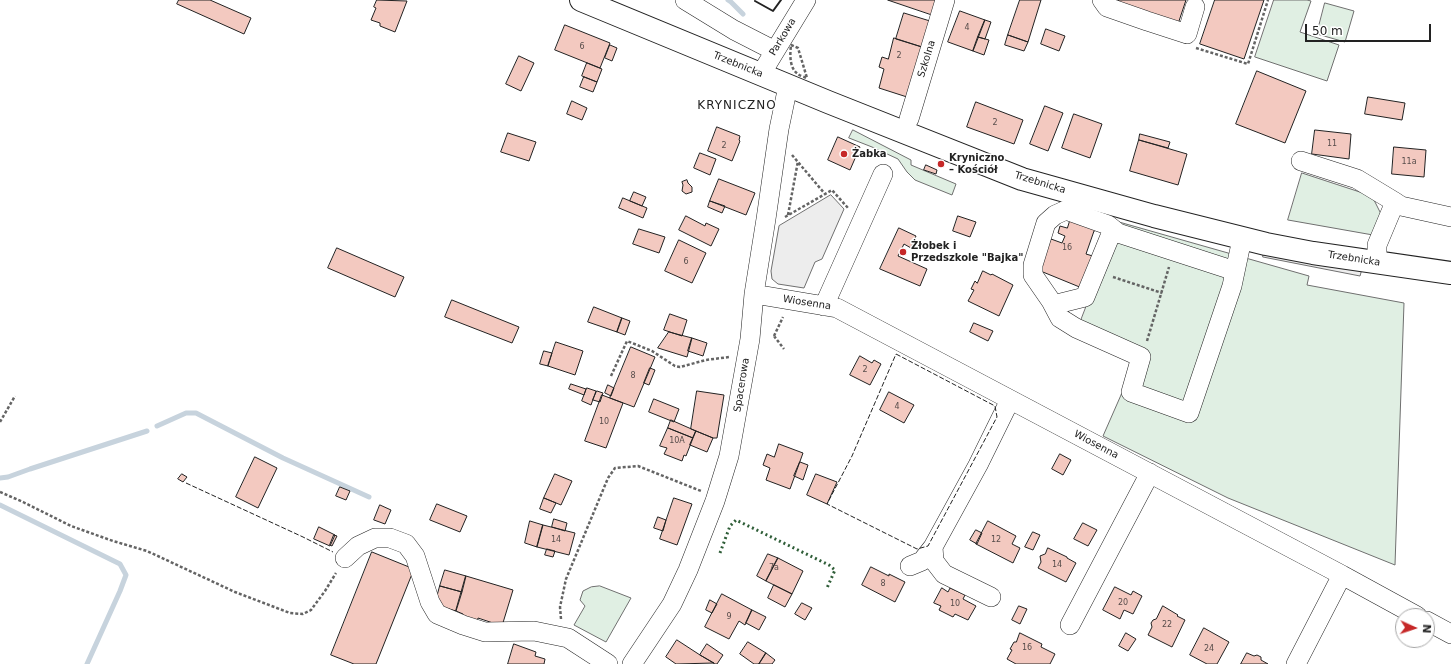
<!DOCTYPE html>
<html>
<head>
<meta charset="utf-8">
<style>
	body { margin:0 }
	#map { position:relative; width:1451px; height:664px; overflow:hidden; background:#fff; font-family:"DejaVu Sans",sans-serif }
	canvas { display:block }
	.north { position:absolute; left:1395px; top:608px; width:40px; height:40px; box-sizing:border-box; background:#fff; border:1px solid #a7a7a7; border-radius:50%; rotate:93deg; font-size:11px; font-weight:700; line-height:16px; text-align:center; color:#222 }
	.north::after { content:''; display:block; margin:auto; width:14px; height:18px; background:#c62828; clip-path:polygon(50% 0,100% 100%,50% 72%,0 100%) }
	.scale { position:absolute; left:1305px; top:24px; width:126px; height:18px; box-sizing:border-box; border:2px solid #222; border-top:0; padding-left:5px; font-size:12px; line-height:14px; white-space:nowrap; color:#222; -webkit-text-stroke:3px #fff; paint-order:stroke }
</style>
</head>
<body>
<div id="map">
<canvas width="1451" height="664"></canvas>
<div class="north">N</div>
<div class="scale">50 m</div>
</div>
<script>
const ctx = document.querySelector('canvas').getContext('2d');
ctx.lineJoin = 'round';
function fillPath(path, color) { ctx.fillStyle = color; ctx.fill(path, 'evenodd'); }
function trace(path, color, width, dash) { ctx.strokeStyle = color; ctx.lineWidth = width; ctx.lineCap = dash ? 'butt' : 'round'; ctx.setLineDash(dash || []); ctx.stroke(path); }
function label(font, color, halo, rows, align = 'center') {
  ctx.font = font + ' "DejaVu Sans",sans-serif'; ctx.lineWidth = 3; ctx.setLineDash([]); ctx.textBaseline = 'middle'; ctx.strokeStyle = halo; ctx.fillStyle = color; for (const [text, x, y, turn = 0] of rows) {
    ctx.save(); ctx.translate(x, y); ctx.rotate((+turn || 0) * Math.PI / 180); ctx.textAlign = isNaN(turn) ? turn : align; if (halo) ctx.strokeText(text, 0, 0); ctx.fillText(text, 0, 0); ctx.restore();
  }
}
const green = new Path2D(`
	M1274,0H1307L1311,1L1300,32L1339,45L1327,81L1255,57Z
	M1325,3L1354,11L1345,42L1317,34Z
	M853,130L911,160V165L956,184L952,195L915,180L907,172L898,159L872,147L849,138Z
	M1302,173L1372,196L1381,214L1373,235L1288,220Z
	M1119,222L1309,276L1307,285L1404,303L1395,565L1228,498L1103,436L1121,395L1136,351L1080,323Z
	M600,586L631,598L606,642L574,625L585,606L580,600L583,591L591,587Z`);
fillPath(green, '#e0efe3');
trace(green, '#6f6f6f', 1);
const parking = new Path2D(`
	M831,195L844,209L822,259L815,262L804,288L778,284L772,279L771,271L779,226Z
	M1264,251L1362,269L1360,276L1263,257Z`);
fillPath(parking, '#ededed');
trace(parking, '#6f6f6f', 1);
trace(new Path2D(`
	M728,0L731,2L743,14
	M157,426L186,413H196L283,458L369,497
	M0,478L8,477L30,469L147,431
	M0,505L120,564L126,575L120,591L87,664`), '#c7d3dd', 5);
const building = new Path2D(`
	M179,0H210L251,18L244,34L177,4Z
	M377,0L407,1L395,32L380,26V23L371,20L376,8L374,7Z
	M888,0H939L936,16Z
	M1020,0H1041L1028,42L1008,35Z
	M1119,0H1186L1177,27L1117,7Z
	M1215,0H1264L1244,59L1200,44Z
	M960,11L985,20L973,51L948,42Z
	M904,13L930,21L922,47L896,39Z
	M985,20L991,22L985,39L978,37Z
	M565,25L610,43L600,68L555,50Z
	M1046,29L1065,36L1059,51L1041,44Z
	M1008,35L1028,42L1024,51L1005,45Z
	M978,37L989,40L984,55L973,51Z
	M894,38L922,47L907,97L879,88L884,69L879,67L882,57L888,59Z
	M610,45L617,48L612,61L605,58Z
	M519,56L534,63L521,91L506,84Z
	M587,63L602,69L597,82L582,76Z
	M1257,71L1306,91L1285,143L1236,124Z
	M584,77L597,82L593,92L580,87Z
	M1368,97L1405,103L1402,120L1365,114Z
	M572,101L587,108L582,120L567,114Z
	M976,102L1023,120L1014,144L967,127Z
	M1045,106L1063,113L1048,151L1030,144Z
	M1074,114L1102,124L1090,158L1062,148Z
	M717,127L740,136L739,140L740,141L732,161L708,151Z
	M1315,130L1351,134L1349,159L1312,154Z
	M508,133L536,142L529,161L501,152Z
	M1140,134L1170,142L1168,148L1139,140Z
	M838,137L860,147L850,170L828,160Z
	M1139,140L1187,154L1178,185L1130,171Z
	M1394,147L1426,150L1424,177L1392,174Z
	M700,153L716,159L710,175L694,168Z
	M926,165L937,170L936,174L924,170Z
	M719,179L755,193L746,215L710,201Z
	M687,180L688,183L692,187V192L686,194L682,191L683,185L682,182Z
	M634,192L646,197L642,206L630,201Z
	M623,198L647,208L643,218L619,208Z
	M710,201L725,206L722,213L708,207Z
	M686,216L705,226L706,223L719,229L711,246L679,230Z
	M958,216L976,222L970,237L953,231Z
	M1070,221L1100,229L1094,231L1086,254L1096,257L1082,288L1038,270L1051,239L1062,243L1065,236L1058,233L1060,226L1067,228Z
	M899,228L916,236L911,248L904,244L898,256L927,269L920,286L880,269Z
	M639,229L665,237L659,253L633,244Z
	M679,240L706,253L692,283L665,271Z
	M337,248L404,277L395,297L328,268Z
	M983,271L991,275L992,274L1013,285L999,316L968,301L974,290L971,289L975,281L977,283Z
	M452,300L519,327L512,343L445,317Z
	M594,307L622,318L617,332L588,322Z
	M670,314L687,320L682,336L664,330Z
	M622,318L630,321L625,335L617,332Z
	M974,323L993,331L988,341L970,332Z
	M669,332L692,338L687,357L658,348Z
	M692,338L707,343L703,356L688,351Z
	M556,342L583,351L575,375L548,366Z
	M631,347L655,357L634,407L610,398Z
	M544,351L552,353L548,366L540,364Z
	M860,356L872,363L874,360L881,364L870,385L850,375Z
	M650,368L655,370L649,385L644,383Z
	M571,384L586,389L584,395L569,389Z
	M608,385L614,388L611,396L605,393Z
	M587,388L596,391L591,405L582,401Z
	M597,391L603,393L600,402L593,400Z
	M697,391L724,395L717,438H713L691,429Z
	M889,392L914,405L904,423L880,410Z
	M602,395L623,403L606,448L585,441Z
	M654,399L679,409L674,422L649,412Z
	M671,420L696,431L693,438L668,428Z
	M668,428L693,438L686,456L684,455L682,461L664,454L667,448L660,446Z
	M696,431L713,438L707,452L690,445Z
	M779,444L803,453L790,489L766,480L770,468L763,465L767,454L774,457Z
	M1060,454L1071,460L1063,475L1052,469Z
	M255,457L277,468L258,508L236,497Z
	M800,462L808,465L803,480L794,476Z
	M182,474L187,477L183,482L178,479Z
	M555,474L572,481L561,505L544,498Z
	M816,474L837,482L827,504L807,495Z
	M340,487L350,491L346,500L336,496Z
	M544,498L556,503L551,513L540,509Z
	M674,498L692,504L677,545L660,539Z
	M437,504L467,516L460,532L430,520Z
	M380,505L391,510L385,524L374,520Z
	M658,517L666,520L663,531L654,528Z
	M554,519L567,523L565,531L552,527Z
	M530,521L543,525L537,547L525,543Z
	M988,521L1016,536L1012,544L1020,548L1013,563L976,544Z
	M1083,523L1097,530L1088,546L1074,539Z
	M543,525L575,533L569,555L537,547Z
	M319,527L335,535L330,546L314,539Z
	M976,530L982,533L977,544L970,540Z
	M1033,532L1040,535L1033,550L1025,547Z
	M334,535L337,536L332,546L330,545Z
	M1048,548L1067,557V558L1076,563L1066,582L1038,568L1041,562L1040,556L1045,554Z
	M547,549L555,551L553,557L545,555Z
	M372,552L414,569L376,664H354L331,655Z
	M768,554L778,558L766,581L757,576Z
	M778,558L803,571L792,594L766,581Z
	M871,567L889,576V574L905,582L895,602L862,585Z
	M445,570L466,576L462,592L440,586Z
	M466,576L513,590L502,626L478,618L476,625L461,620L463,614L456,611Z
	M774,585L792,594L785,607L768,598Z
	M440,586L462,592L456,611L435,605Z
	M1115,587L1131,595L1133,591L1142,596L1133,614L1124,610L1120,619L1103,610Z
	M942,588L948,592L950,588L965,595L963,599L976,606L968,620L955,614L953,617L939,610L941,606L934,603Z
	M722,594L752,610L745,625L739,621L729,639L705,627Z
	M710,600L717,604L712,613L706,610Z
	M802,603L812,608L805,620L795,614Z
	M1019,606L1027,609L1020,624L1012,620Z
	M1163,606L1178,615L1177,616L1185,620L1172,647L1148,635L1152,627L1151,623L1153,620L1156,619Z
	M752,610L766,617L759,630L746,623Z
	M1204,628L1229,642L1217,664H1207L1190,655Z
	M1020,633L1042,644L1041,647L1055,654L1050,664H1016L1007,659L1012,650L1010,649L1014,642H1016Z
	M1126,633L1136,639L1128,651L1119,646Z
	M677,640L700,655L714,663L676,664L666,657Z
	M748,642L766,653L759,664H754L740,654Z
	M514,644L536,652L535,656L545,659L544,664H508Z
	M707,644L723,655L717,664H715L700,655Z
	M766,653L775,660L772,664H759Z
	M1247,653L1254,656L1257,655L1261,657V660L1268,664H1241Z`);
fillPath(building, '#f3c9c0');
trace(building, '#222', 1);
const minor = new Path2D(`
	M685,0L734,30L775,51
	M1102,0L1107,7L1147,21L1187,34L1195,7
	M761,74L806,0
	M909,119L945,0
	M1301,161L1357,179L1395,202L1377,245V263
	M1395,202L1401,206L1451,217
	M1235,271L1118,233L1108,225L1066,210L1055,215L1046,223L1033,265V275L1051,301L1060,318L1076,328L1141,357L1131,392L1189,413L1232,286L1242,239
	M754,294L837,308L1342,575L1296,664
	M1053,305L1085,297L1113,229
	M824,306L883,174
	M933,547L934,561L944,574L991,597
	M345,558L358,546L375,538H390L406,544L415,556L430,602L437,614L463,625L485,632L534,631L568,638L608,664
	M910,566L922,561L933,547L978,465L1010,400
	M1342,575L1417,616
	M1427,621L1451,634
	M1070,625L1150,473
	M632,664L672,604L688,570L715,501L729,456L750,339L754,294L766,219L779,129L788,86`);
const major = new Path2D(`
	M581,0L828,102L1022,179L1154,216L1266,244L1313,253L1451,273`);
trace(minor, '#222', 20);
trace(major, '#222', 24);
trace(new Path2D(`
	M791,45L798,48L807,78C805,77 800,76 798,74C789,68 790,54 791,45Z
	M1196,48L1248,64L1268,0
	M792,155L825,194
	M788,215L798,161
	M785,217L832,190L848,208
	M1113,277L1162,293
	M774,336L783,317
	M774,336L784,349
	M1147,341L1169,267
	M611,376L627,341L652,351L675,366L680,367L706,360L729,357
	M0,422L15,396
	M0,492L23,502L71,526L113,541L147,551L235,592L290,613L303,614L311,610L325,591L336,573
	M561,619L560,607L566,579L608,478L615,468L638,466L701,491`), '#646464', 2.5, [3, 2]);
trace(minor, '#fff', 19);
trace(major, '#fff', 22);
trace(new Path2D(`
	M720,553L730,526L736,520L829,565L835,570L827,588`), '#2f5e38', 3, [2, 3]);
trace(new Path2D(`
	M896,354L995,406L997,417L928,546L917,549L827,504L852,456Z
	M186,483L303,537L333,552`), '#222', 1, [5, 2]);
trace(new Path2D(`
	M755,1L773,11L781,0`), '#222', 2);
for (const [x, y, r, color] of [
	[844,154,4,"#c62828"],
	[941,164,4,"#c62828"],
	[903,252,4,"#c62828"]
]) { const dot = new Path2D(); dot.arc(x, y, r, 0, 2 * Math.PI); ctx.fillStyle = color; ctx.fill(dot); trace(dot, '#fff', 1.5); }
label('8px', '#564c4a', null, [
	["4",967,28],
	["6",582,47],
	["2",899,56],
	["2",995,123],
	["11",1332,144],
	["2",724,146],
	["11a",1409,162],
	["16",1067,248],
	["6",686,262],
	["2",865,370],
	["8",633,376],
	["4",897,407],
	["10",604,422],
	["10A",677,441],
	["14",556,540],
	["12",996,540],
	["14",1057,565],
	["7a",774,568],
	["8",883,584],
	["20",1123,603],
	["10",955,604],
	["9",729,617],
	["22",1167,625],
	["16",1027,648],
	["24",1209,649]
]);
label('10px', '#222', '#fff', [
	["Parkowa",783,37,-59],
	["Szkolna",927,59,-73],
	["Trzebnicka",738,65,22],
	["Trzebnicka",1040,183,17],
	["Trzebnicka",1354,259,9],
	["Wiosenna",807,303,9],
	["Spacerowa",742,385,-81],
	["Wiosenna",1096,445,28]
]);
label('bold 10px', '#222', '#fff', [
	["Żabka",852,154],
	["Kryniczno",949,158],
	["– Kościół",949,170],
	["Żłobek i",911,246],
	["Przedszkole \"Bajka\"",911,258]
], 'left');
ctx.letterSpacing = '1px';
label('12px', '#222', '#fff', [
	["KRYNICZNO",737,106]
]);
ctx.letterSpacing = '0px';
</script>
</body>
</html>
